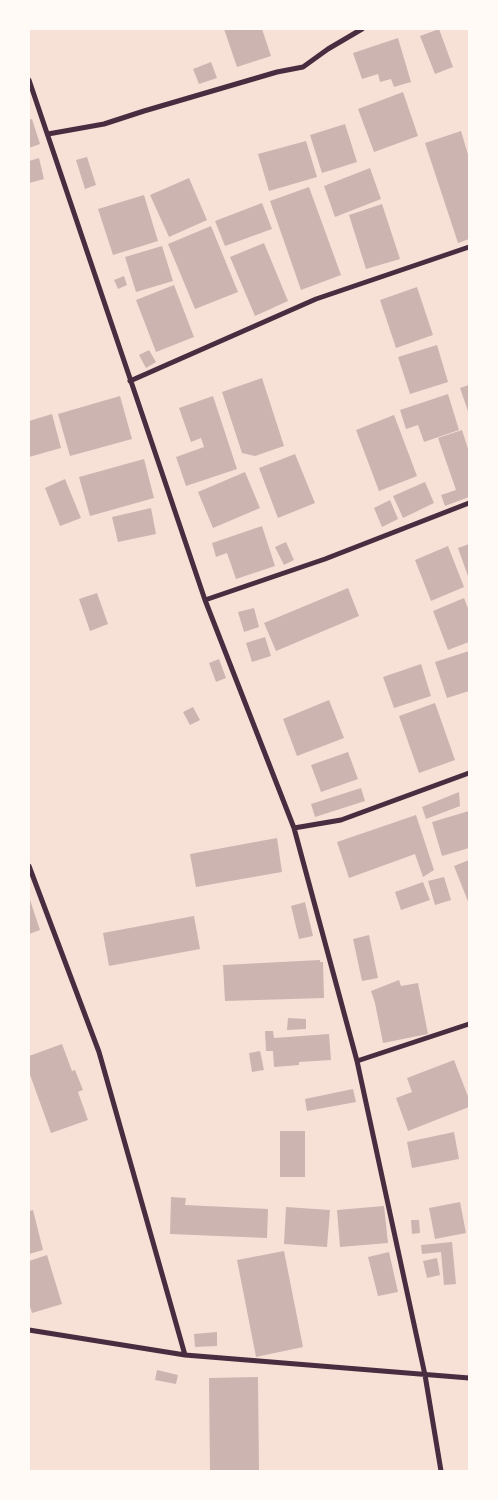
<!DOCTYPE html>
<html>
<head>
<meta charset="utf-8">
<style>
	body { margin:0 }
	#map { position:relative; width:498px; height:1500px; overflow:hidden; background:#f7e1d7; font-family:Montserrat,sans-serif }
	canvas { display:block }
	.frame { position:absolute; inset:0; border:30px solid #fffaf5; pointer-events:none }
</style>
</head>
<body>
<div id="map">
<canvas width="498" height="1500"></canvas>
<div class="frame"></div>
</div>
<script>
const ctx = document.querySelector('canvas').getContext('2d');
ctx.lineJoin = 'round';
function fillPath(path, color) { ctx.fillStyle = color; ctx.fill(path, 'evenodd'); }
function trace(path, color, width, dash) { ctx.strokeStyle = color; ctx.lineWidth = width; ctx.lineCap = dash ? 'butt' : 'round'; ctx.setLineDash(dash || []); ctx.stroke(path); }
fillPath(new Path2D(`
	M224,29H262L271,56L237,67Z
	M439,29L453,67L435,74L420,36Z
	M398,38L411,82L394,87L391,79L380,82L378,74L362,79L353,53Z
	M211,62L217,78L199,84L193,69Z
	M403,92L418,136L374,152L358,109Z
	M32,119L40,144L29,148V120Z
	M345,124L357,162L322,173L310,135Z
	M461,131L469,158V239L458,243L425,143Z
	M306,141L317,177L269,191L258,154Z
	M87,157L96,185L85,189L76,160Z
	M39,158L44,179L29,183V161Z
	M370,168L381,199L335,217L324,186Z
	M189,178L207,220L169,237L150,195Z
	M309,187L341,275L301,290L270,201Z
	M144,195L158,241L113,255L98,209Z
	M262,203L272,229L225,246L215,221Z
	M382,204L400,259L366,269L349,215Z
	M211,226L238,292L195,309L168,244Z
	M264,243L288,301L255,316L230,257Z
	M162,246L173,281L136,292L125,257Z
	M124,276L127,285L118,289L114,280Z
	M174,285L194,337L156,352L136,300Z
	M417,287L433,335L396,348L380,300Z
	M437,345L448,382L410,394L398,357Z
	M149,350L156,362L146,368L139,355Z
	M262,378L284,446L255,456L242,453L222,392Z
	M469,385V414L460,388Z
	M448,394L459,430L424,442L418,425L406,429L400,410Z
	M120,396L132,439L70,456L58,414Z
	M213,396L237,469L186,486L176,457L204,447L201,438L191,442L179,408Z
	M52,414L61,448L29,457V421Z
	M394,415L417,476L379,491L356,430Z
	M462,430L469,452V497L445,506L441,495L456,490L438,438Z
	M295,454L315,503L278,518L259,468Z
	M144,459L154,498L90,516L79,477Z
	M245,472L260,508L213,528L198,492Z
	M65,479L81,518L60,526L45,488Z
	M425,482L434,503L403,518L393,496Z
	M390,500L398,519L382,527L374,508Z
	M151,508L156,534L118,542L112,517Z
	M262,526L275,566L236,579L227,553L216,557L212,543Z
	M286,542L294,560L284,565L275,547Z
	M469,544V579L458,548Z
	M448,546L464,587L431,601L415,560Z
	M348,588L359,616L276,651L264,623Z
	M97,593L108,624L90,631L79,599Z
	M464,598L469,611V642L448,650L433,611Z
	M254,608L259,627L244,632L238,612Z
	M265,637L271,656L252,662L246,643Z
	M469,651V691L447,698L435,662Z
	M219,659L226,678L216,682L209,663Z
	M421,664L431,696L394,708L383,677Z
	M329,700L344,738L297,756L283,719Z
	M435,703L455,760L419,773L399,716Z
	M193,707L200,720L190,725L183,712Z
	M348,752L358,779L321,792L311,765Z
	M361,788L365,801L315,817L311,804Z
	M459,792L460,806L426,819L422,807Z
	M469,811V848L442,856L432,822Z
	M416,815L434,870L423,877L415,854L349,878L337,842Z
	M277,838L282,872L196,887L190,854Z
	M469,860V904L454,866Z
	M444,877L451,900L435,905L428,881Z
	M423,882L430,900L401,910L395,892Z
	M29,897L40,930L29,934Z
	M305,902L313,936L299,939L291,906Z
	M194,916L200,949L109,966L103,933Z
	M369,935L378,978L362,981L353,939Z
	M320,960V962H323L324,998L225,1001L223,965Z
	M399,980L401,986L418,983L428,1034L383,1043L375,1003L371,991Z
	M288,1018L306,1019V1029L287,1030Z
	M265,1031H273L274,1038L329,1034L331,1060L299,1062V1065L274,1067L273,1051H266Z
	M62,1044L72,1071L75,1070L83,1090L78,1092L88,1120L51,1133L29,1072V1056Z
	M260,1051L264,1070L252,1072L249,1053Z
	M454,1060L469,1099V1107L408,1131L396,1098L412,1092L407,1078Z
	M353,1089L356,1102L307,1111L305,1099Z
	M280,1131H305V1177H280Z
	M454,1132L459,1159L412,1168L407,1142Z
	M171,1197L186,1198L185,1205L268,1209L267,1238L170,1234Z
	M460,1202L466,1233L435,1239L429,1208Z
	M384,1206L388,1243L340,1247L337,1210Z
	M286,1207L330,1210L327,1247L284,1244Z
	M33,1210L43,1250L29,1254V1211Z
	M411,1220H419L420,1233L412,1234Z
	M452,1242L456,1284L444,1285L441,1252L422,1254L421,1245Z
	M284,1251L303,1347L256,1357L237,1260Z
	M389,1252L398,1292L378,1296L368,1257Z
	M47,1255L62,1304L32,1313L29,1303V1261Z
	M437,1258L440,1275L427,1278L423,1261Z
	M217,1332V1346L195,1347L194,1334Z
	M157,1370L178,1375L176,1384L155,1380Z
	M258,1377L259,1471H210L209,1378Z`), '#ccb4b1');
trace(new Path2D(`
	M29,80L205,600L294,828L357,1061L425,1375L441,1471
	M48,134L104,124L144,111L277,72L303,67L328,49L362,29
	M130,381L316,299L469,247
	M205,600L325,559L469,503
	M294,828L341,820L469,773
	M29,866L99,1052L185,1355
	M357,1061L469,1024
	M29,1330L185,1355L469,1378`), '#4a2c40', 5);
</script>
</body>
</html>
